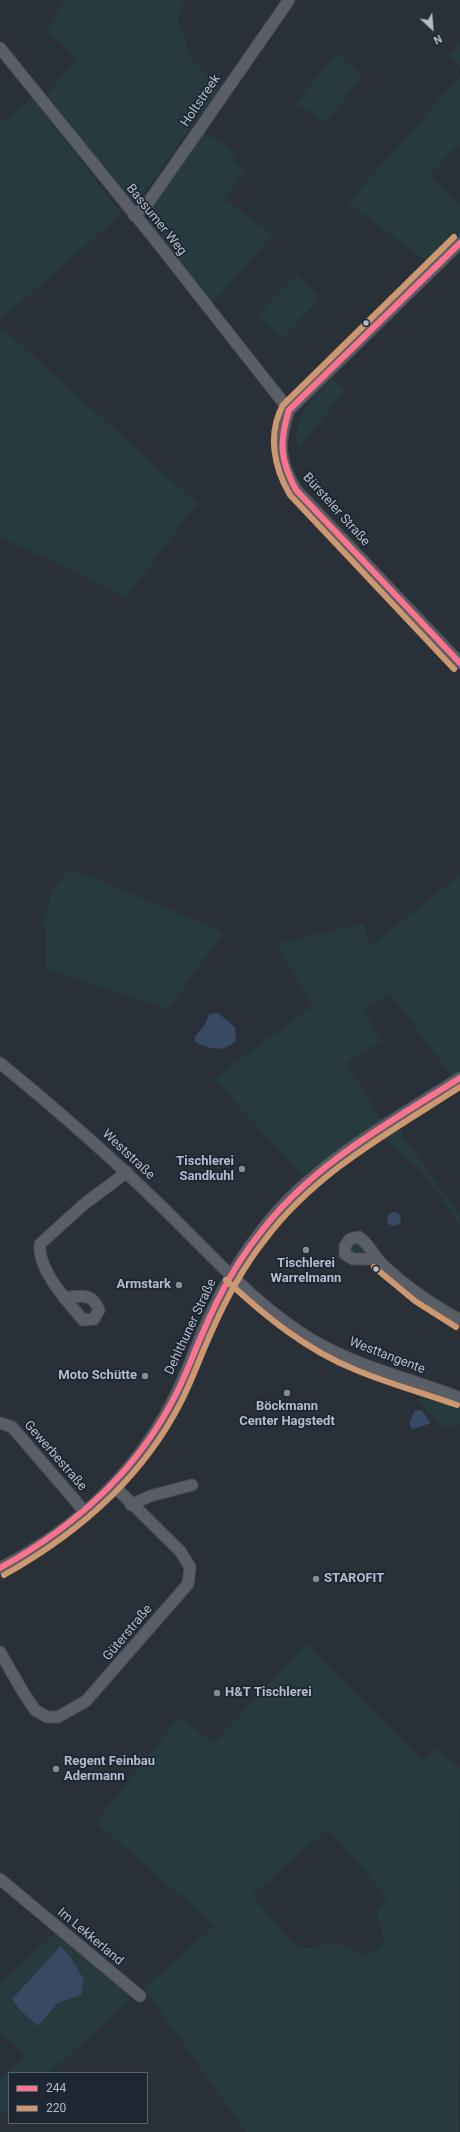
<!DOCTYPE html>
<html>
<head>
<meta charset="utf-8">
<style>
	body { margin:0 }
	#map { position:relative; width:460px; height:2132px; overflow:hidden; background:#2a3038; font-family:Roboto,sans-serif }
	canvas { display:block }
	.legend { position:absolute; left:8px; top:2072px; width:140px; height:52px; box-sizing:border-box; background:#1d2633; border:1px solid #59626f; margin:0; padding:5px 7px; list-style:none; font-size:12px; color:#b4bcc9 }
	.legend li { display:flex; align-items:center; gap:8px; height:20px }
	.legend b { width:20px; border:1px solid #59626f }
	.north { position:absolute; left:412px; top:8px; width:40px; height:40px; -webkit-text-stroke:3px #1d2633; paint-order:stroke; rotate:154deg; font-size:11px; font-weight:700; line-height:16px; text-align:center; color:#b4bcc9 }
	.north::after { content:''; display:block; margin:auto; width:14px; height:18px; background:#b4bcc9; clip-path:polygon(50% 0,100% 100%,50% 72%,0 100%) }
</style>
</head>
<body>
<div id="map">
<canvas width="460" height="2132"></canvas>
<ul class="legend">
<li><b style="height:5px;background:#fc738d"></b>244</li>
<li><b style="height:5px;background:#cd976f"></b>220</li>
</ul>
<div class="north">N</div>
</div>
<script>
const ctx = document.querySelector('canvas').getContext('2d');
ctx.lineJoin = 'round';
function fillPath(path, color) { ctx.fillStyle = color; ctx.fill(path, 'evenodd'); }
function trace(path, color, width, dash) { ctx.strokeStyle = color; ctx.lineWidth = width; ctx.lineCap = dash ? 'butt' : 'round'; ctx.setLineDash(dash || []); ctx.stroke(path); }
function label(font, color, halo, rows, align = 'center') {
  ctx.font = font + ' Roboto,sans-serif'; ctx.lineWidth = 3.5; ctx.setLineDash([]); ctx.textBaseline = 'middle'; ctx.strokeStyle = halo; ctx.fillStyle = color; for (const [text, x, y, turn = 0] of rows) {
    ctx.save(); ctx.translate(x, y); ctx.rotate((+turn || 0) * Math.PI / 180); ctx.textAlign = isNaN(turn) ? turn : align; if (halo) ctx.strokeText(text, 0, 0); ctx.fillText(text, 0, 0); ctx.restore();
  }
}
fillPath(new Path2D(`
	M64,0H179L184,4L178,20L192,60L220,87L141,196L132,203L47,95L77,58L47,32Z
	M460,43V68L448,55Z
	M336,53L362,76L326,123L296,103Z
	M460,76V143L429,175L460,205V235L430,264L348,203Z
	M32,98L122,214L0,320V122L1,123Z
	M203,131L237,153L233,160L246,169L225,199L273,235L212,304L150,223L148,215Z
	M296,275L320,299L281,339L257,316Z
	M4,330L198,504L188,515L126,598L79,573L0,537V334Z
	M332,378L345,390L297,451C293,411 307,404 332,378Z
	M71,869L224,932L168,1009L47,969L44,917L54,887Z
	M460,875V1072L452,1077L390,993L364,1009L381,1041L347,1063L382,1121L302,1175L214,1079L312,1006L276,943H282L364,923L369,947Z
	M398,1129L460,1215V1225L423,1173L383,1139Z
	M357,1243L367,1253L365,1256L351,1253L352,1244Z
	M422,1394L460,1408V1424L442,1427L417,1400Z
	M306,1644L423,1761L437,1747L460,1769L459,2132H246L144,1988L215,1926L96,1822L179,1717L214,1743ZM328,1829L388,1898L376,1909L384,1943L366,1956L336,1943L298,1949L252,1895Z
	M58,1931L128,1992L130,2001L49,2073H9V2108L0,2116V2078L26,2056L0,2033V1983ZM65,1952L72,1959L83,1987C80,1999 69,1997 60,2002C52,2008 46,2019 38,2026L12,1999Z`), '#273a3e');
fillPath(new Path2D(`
	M218,1013L235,1027L236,1041C222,1053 211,1049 195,1042V1036L204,1026L209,1014Z
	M387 1219a7 7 0 1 1 14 0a7 7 0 1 1-14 0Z
	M421,1410L431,1423L413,1429L409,1425L414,1411Z
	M61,1946L72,1959L84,1980L81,1995L58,2003L38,2026L19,2009L12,1999Z`), '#384963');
const minor = new Path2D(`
	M0,48L153,237L289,410
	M134,215L146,206L289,0
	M460,243L289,410C278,443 278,459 296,490L460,663
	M0,1063C55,1108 108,1154 158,1203C207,1250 255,1306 314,1341C359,1367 411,1379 460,1398
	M377,1259H353L345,1254V1246L350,1239L359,1237C369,1244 374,1256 383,1265C406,1287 431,1304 460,1320
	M64,1298C81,1296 92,1292 99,1310L94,1319L83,1320C67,1301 37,1269 40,1244L83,1205L127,1172
	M0,1423L12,1427L85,1512
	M131,1505L150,1496L192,1485
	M0,1568C72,1531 132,1477 170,1406C185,1379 195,1348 208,1320C223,1287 242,1255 265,1226C315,1162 393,1121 460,1078
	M0,1652L23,1692L35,1710L47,1717H58L86,1701L188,1584L190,1567L180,1551L114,1486
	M0,1879L140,1996`);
trace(minor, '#484c53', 13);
trace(minor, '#5a5e66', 11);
trace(new Path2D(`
	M460,243L289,410C279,442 280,460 296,490L460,663
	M0,1568C74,1527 136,1473 175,1396C186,1375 194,1352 204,1330C218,1297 235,1265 257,1237C309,1166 387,1124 460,1078`), '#fc738d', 6);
trace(new Path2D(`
	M454,669L290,495C274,468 267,434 283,405L454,237
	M374,1267L415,1301L456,1327
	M226,1280C265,1316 306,1350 356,1370C389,1384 424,1393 457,1405
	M4,1575C79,1533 143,1478 182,1400C193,1378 201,1355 211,1333C225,1301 242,1269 264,1241C314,1173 390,1132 460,1087`), '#cd976f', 6);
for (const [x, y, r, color] of [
	[366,323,3.5,"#b4bcc9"],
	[242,1169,4,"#848b96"],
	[306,1250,4,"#848b96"],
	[376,1269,3.5,"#b4bcc9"],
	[179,1285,4,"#848b96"],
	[145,1376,4,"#848b96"],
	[287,1393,4,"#848b96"],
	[316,1579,4,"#848b96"],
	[217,1693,4,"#848b96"],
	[56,1769,4,"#848b96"]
]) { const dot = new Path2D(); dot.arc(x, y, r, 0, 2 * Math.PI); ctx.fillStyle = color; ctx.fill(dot); trace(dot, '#1d2633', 1.5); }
label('13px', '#b4bcc9', '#1d2633', [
	["Holtstreek",201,101,-56],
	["Bassumer Weg",156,220,51],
	["Bürsteler Straße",336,510,48],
	["Weststraße",128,1155,43],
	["Dehlthuner Straße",191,1327,-65],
	["Westtangente",387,1356,21],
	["Gewerbestraße",55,1456,49],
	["Güterstraße",128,1633,-50],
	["Im Lekkerland",90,1937,40]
]);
label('bold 13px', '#b4bcc9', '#1d2633', [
	["Tischlerei",234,1162],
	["Sandkuhl",234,1177],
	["Tischlerei",306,1264,"center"],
	["Warrelmann",306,1279,"center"],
	["Armstark",171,1285],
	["Moto Schütte",137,1376],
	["Böckmann",287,1407,"center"],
	["Center Hagstedt",287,1422,"center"],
	["STAROFIT",324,1579,"left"],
	["H&T Tischlerei",225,1693,"left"],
	["Regent Feinbau",64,1762,"left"],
	["Adermann",64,1777,"left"]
], 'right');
</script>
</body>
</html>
